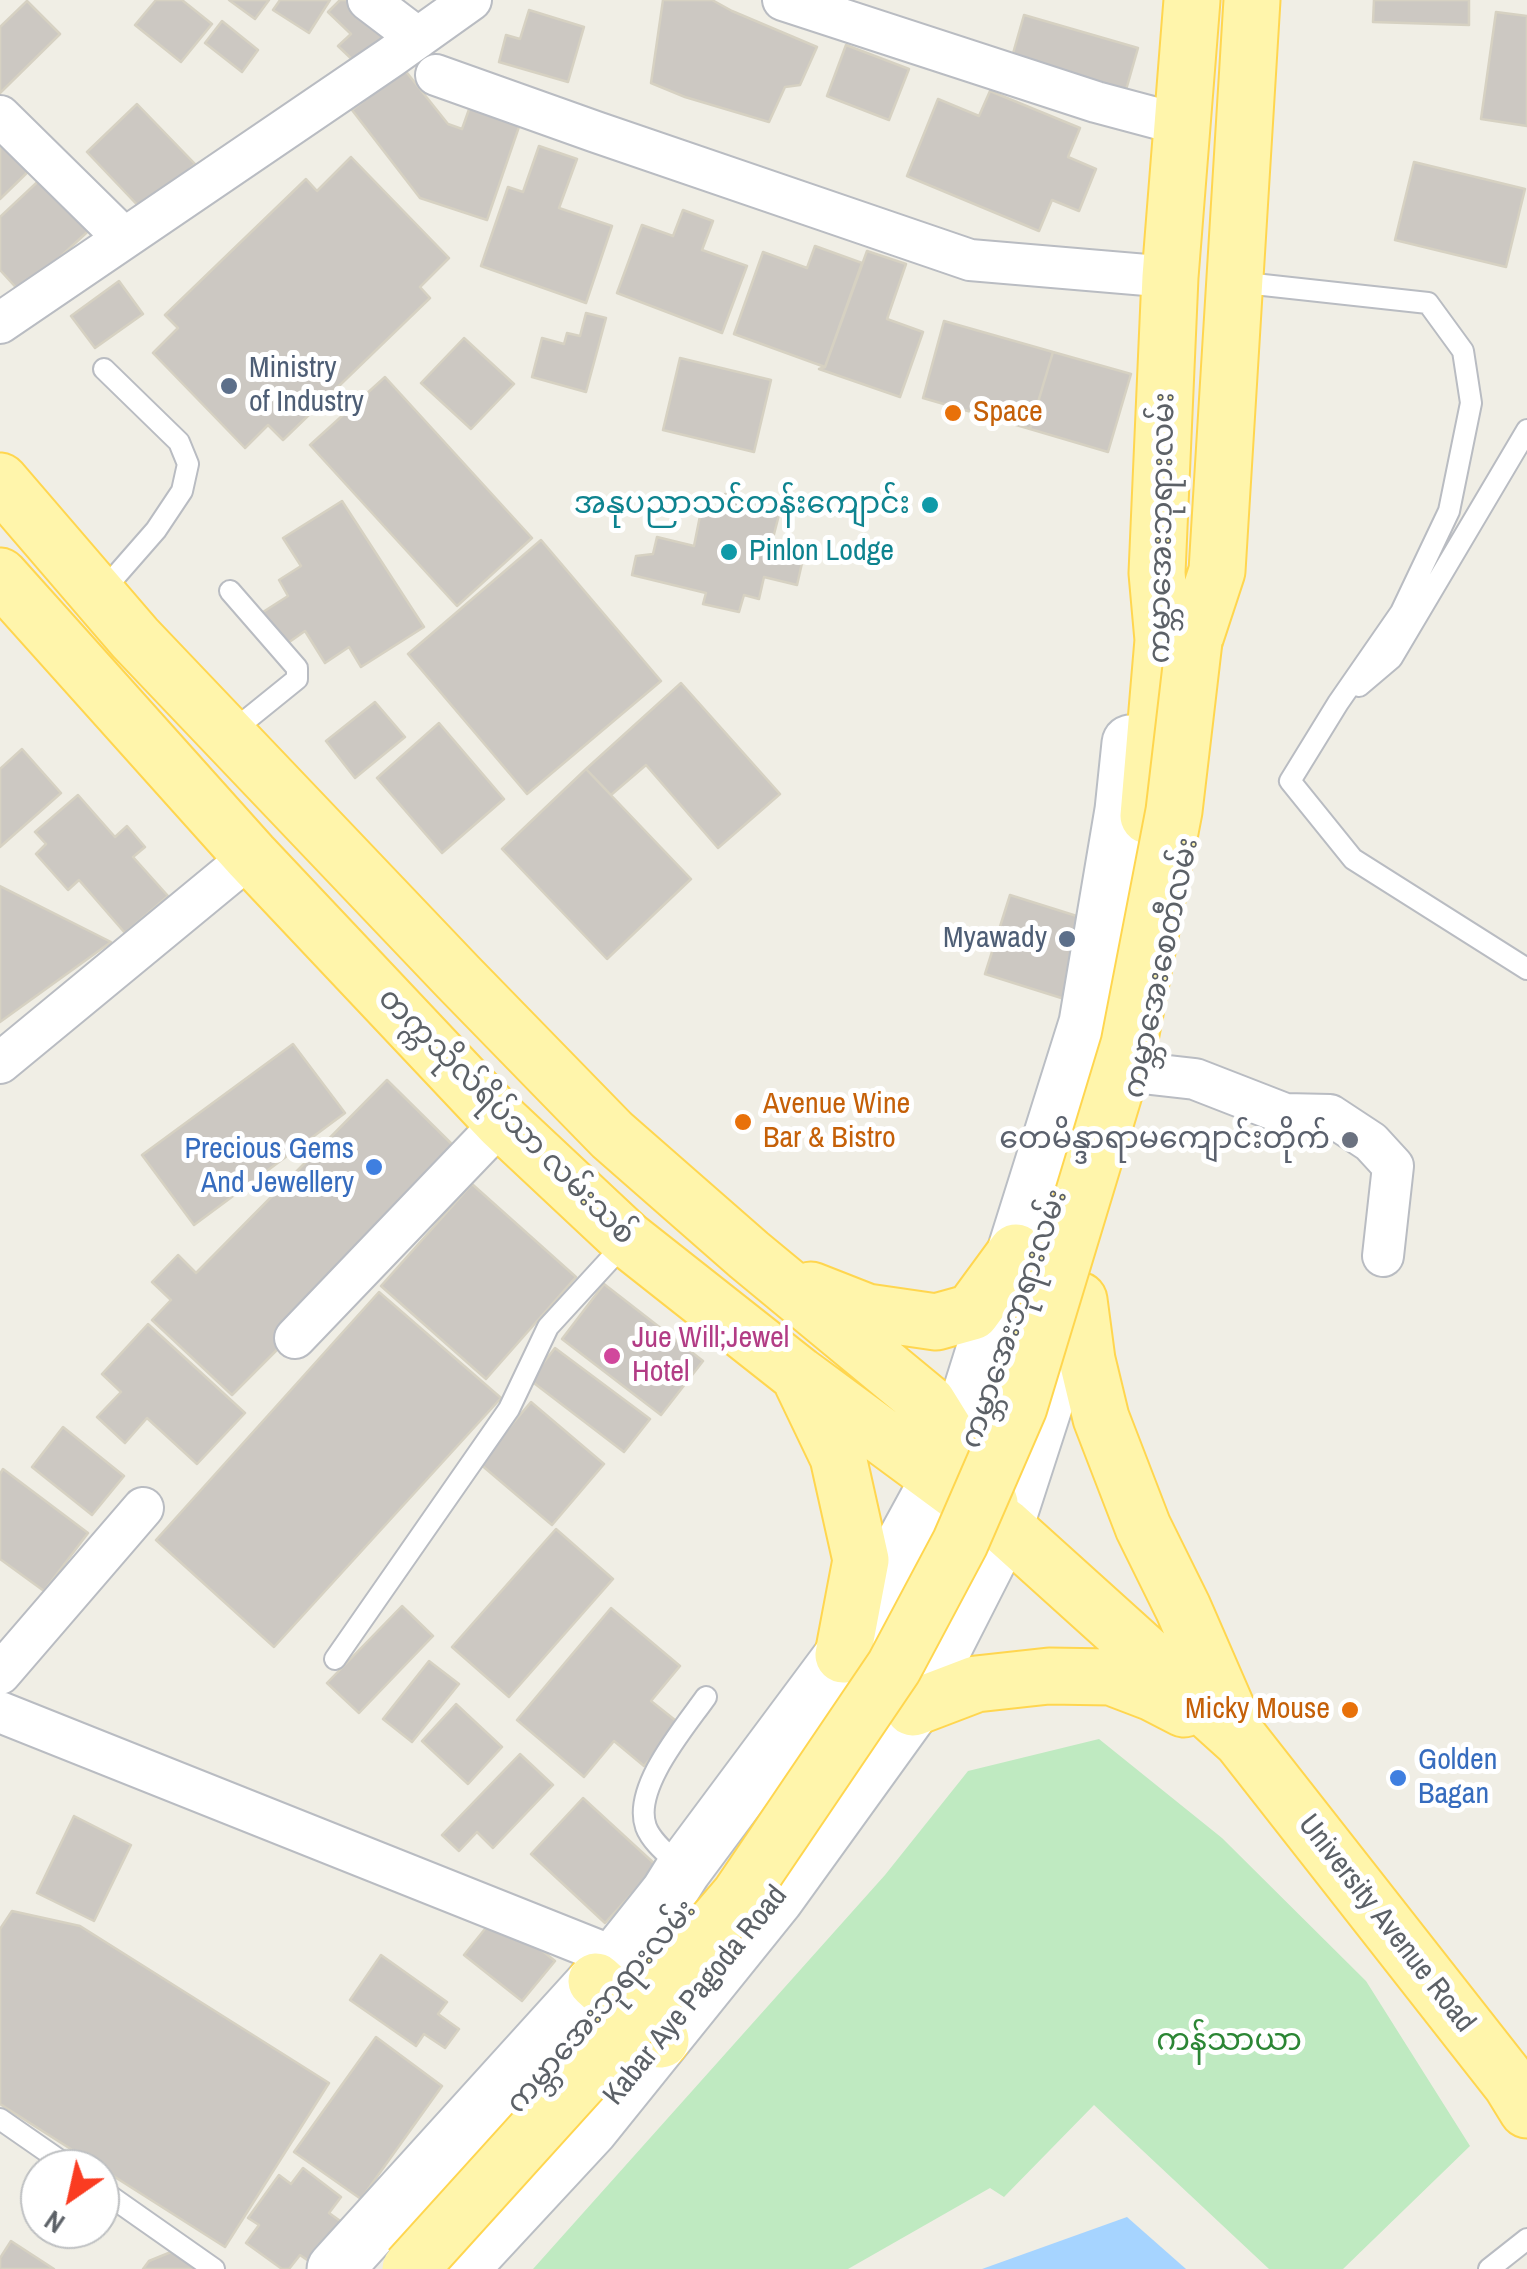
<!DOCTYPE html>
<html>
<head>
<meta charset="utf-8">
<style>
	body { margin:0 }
	#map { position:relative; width:1527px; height:2269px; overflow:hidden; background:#f0eee5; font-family:"Archivo Narrow",sans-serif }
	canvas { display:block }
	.north { position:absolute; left:20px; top:2149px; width:100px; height:100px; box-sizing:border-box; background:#fff; border:2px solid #bec0c2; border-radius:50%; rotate:214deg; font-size:28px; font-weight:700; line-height:40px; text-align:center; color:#5c6167 }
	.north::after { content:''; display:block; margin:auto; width:35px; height:45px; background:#fa3c21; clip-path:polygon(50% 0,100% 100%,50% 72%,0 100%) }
</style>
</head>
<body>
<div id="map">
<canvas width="1527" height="2269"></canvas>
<div class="north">N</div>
</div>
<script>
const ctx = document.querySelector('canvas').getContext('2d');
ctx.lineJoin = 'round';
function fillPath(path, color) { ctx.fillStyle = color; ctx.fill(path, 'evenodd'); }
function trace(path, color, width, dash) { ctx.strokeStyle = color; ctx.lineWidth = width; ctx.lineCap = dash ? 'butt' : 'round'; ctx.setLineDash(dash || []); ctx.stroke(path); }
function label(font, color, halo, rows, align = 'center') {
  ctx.font = font + ' "Archivo Narrow","Noto Sans Myanmar",sans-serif'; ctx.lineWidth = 10; ctx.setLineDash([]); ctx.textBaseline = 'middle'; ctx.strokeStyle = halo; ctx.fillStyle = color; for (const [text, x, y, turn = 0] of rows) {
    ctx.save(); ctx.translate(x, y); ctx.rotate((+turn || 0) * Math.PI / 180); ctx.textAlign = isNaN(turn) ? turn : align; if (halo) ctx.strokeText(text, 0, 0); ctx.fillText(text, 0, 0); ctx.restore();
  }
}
fillPath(new Path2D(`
	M1099,1739L1222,1838L1366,1981L1470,2146L1343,2269H1269L1094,2105L1004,2197L990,2188L848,2269H533L885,1875L968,1771Z`), '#bfeac1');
fillPath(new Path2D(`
	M1127,2217L1186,2269H982Z`), '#a6d4ff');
const building = new Path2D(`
	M156,0H182L212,24L181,62L135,25Z
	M229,0H269L255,19Z
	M280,0H330L309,33L273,10Z
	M340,0H352L390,37L360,67L338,46L351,34L328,12Z
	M663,0H712L732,11L817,47L800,85L785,87L769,122L685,97L651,83Z
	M1374,0H1469V25L1373,22Z
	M27,1L60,34L0,93V27Z
	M529,10L584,27L568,82L499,62L506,35L520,39Z
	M1496,12L1527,16V126L1481,119Z
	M1024,15L1138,48L1122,104L1008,71Z
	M222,21L258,50L242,72L205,43Z
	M846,45L909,69L889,120L827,96Z
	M404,69L448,124L462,129L472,101L522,118L487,220L420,198L352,110Z
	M990,91L1080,128L1068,157L1096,169L1079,211L1052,200L1039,231L907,176L938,99L979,116Z
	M137,104L195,164L144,212L87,152Z
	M0,124L37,163L0,199Z
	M539,146L577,159L559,208L612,226L586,303L481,266L508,187L523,192Z
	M351,157L449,258L420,287L430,298L283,440L268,425L245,448L153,353L178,328L165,315L306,179L317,191Z
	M1414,162L1525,189L1506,267L1395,240Z
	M48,172L97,223L21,293L0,270V217Z
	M683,210L713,221L702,250L747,266L722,333L617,293L642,225L673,236Z
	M815,246L862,263L825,367L734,334L763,252L807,268Z
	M867,251L906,264L887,319L923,332L900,397L819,369L825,367Z
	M119,281L143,314L95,348L71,316Z
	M586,313L606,318L586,392L532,377L542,338L564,344L567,333L580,336Z
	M944,321L1053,352L1030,429L923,398Z
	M464,338L514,384L471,429L421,383Z
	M1053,352L1131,374L1108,452L1030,429Z
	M680,358L771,380L754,452L663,430Z
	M385,377L532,538L457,606L310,445Z
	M725,494L781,507L772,542L805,550L797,585L764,577L759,599L744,595L739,612L703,604L706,593L632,575L636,556L653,554L657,537L694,546L701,511L720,515Z
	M342,501L424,627L361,667L349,647L325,663L305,631L285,645L263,612L288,596L279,580L301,566L283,538Z
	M541,540L661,681L527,794L408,654Z
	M681,683L780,794L718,848L646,765L611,795L586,769Z
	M375,702L405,737L355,778L326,741Z
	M439,723L504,799L442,853L377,778Z
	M22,749L61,793L0,847V769Z
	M586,769L691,879L607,959L502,849Z
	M78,795L115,837L127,826L145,847L133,857L168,896L125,933L79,880L68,890L36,854L46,844L35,832Z
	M0,886L111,942L0,1022Z
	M1010,895L1099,923L1074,1002L985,974Z
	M293,1044L345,1113L194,1225L142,1155Z
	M387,1080L467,1159L232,1395L152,1320L171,1300L152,1282L178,1255L196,1273Z
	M472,1184L576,1277L486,1379L381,1286Z
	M604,1284L703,1361L661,1415L562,1339Z
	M379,1292L501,1398L274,1647L156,1540Z
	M148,1324L245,1413L197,1464L147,1418L125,1443L97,1417L121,1392L102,1374Z
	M555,1348L650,1419L624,1452L530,1380Z
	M531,1402L604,1464L552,1525L479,1463Z
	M63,1427L124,1476L92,1515L32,1467Z
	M3,1469L88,1533L44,1591L0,1559V1474Z
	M556,1529L613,1579L509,1697L452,1647Z
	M402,1606L433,1636L359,1713L327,1683Z
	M611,1608L680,1666L651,1701L680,1724L644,1766L614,1741L584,1777L517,1720Z
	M429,1661L459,1684L412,1742L383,1719Z
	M456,1704L502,1747L468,1784L422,1741Z
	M520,1754L553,1785L493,1848L477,1832L459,1851L442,1835Z
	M583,1798L657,1866L605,1923L531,1854Z
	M74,1816L131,1845L94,1921L37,1893Z
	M12,1911L80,1926L329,2083L225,2247L0,2104V1929Z
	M497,1914L555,1961L522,2001L464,1955Z
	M381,1955L447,2002L438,2014L459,2029L445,2048L424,2034L416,2046L350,2000Z
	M376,2037L442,2086L361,2199L294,2152Z
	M303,2168L341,2197L329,2213L343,2223L313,2264L300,2255L289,2269H282L246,2243L259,2225L248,2218L279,2175L291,2184Z
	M11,2241L54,2269H0V2258Z
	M171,2252L183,2253L202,2269H143L149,2261Z`);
fillPath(building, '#ccc8c2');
trace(building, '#d6d1c2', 2.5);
const service = new Path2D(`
	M1236,282L1428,303L1463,351L1471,403L1449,511L1401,612L1338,703L1290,781L1353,859L1527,969
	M100,594L156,530L182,491L188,464L179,442L104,369
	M1359,686L1392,658L1527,430
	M229,734L297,679V668L230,591
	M335,1659L509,1409L548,1327L626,1242
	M682,1868C671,1857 652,1843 646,1827C632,1788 685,1727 706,1697
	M0,2119L72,2169
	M100,2189L214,2269
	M1489,2269L1527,2239`);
const minor = new Path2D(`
	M368,0L418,38
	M783,0L1096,102L1182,125
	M436,75L596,132L970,260L1170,277
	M0,116L123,237
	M0,323L391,57L471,0
	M0,1063L251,856
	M1142,1073L1195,1079L1285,1114L1330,1115L1371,1142L1393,1166L1383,1256
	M295,1338L502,1122
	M0,1674L143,1508
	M0,1712L617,1958`);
const secondary = new Path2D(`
	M335,2269L617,1958L668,1894L683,1870L843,1655L939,1479L954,1446L1087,1023L1123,810L1130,743
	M460,2269L590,2129L776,1898L913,1708L1005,1527L1052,1382`);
const primary = new Path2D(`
	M0,481L135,638L458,977L612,1135L749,1255L928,1403L990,1503
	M0,576L251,856L502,1122L628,1240L799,1375L1005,1527L1241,1740L1511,2084L1527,2110
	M1194,641L1217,571L1252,0
	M1148,816L1163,640L1157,573L1170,277L1192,0
	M811,1290L867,1312L936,1322L972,1312L1016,1252
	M1079,1300L1087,1360L1101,1418L1143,1527L1183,1608L1233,1723
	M802,1382L838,1457L861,1560L843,1655
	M913,1708L976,1684L1049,1676L1111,1677L1153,1693L1184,1709
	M596,1981L661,2040`);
trace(service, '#b9bcc2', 24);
trace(minor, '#b9bcc2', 44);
trace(secondary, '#babec4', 59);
trace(primary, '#ffd64f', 59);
trace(service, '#fff', 20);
trace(minor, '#fff', 40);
trace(secondary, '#fff', 55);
trace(primary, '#fff5ab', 55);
const primaryBridge = new Path2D(`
	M410,2269L581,2080L739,1896L894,1667L960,1543L1019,1407L1129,1044L1174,811L1194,641`);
trace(primaryBridge, '#ffd64f', 59, []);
trace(primaryBridge, '#fff5ab', 55);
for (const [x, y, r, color] of [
	[229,386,10,"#5c6f8a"],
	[953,413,10,"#e8710a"],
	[930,505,10,"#0f9aa8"],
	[729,552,10,"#0f9aa8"],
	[1067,939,10,"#5c6f8a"],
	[743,1122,10,"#e8710a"],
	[1350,1140,10,"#6b7280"],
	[374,1167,10,"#3f7fe0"],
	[612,1356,10,"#d1479c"],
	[1350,1710,10,"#e8710a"],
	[1398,1778,10,"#3f7fe0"]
]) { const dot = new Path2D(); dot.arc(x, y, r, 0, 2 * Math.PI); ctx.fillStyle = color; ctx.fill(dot); trace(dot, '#fff', 4); }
label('30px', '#4e5e75', '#fff', [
	["Ministry",249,369],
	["of Industry",249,403],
	["Myawady",1047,939,"right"]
], 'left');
label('30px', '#c56008', '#fff', [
	["Space",973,413],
	["Avenue Wine",763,1105],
	["Bar & Bistro",763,1139],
	["Micky Mouse",1330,1710,"right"]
], 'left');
label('30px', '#0d838f', '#fff', [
	["အနုပညာသင်တန်းကျောင်း",910,505],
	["Pinlon Lodge",749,552,"left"]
], 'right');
label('30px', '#5c6167', '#fff', [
	["ကမ္ဘာအေးဘုရားလမ်း",1163,528,-89],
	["ကမ္ဘာအေးစေတီလမ်း",1162,968,-78],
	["တက္ကသိုလ်ရိပ်သာ လမ်းသစ်",506,1117,45],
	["ကမ္ဘာအေးဘုရားလမ်း",1015,1319,-71],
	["University Avenue Road",1386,1924,52],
	["Kabar Aye Pagoda Road",696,1996,-51],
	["ကမ္ဘာအေးဘုရားလမ်း",602,2007,-49]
]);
label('30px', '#5b616d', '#fff', [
	["တေမိန္ဒာရာမကျောင်းတိုက်",1330,1140]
], 'right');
label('30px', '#366cbe', '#fff', [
	["Precious Gems",354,1150],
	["And Jewellery",354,1184],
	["Golden",1418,1761,"left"],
	["Bagan",1418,1795,"left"]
], 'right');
label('30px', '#b23c85', '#fff', [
	["Jue Will;Jewel",632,1339],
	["Hotel",632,1373]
], 'left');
label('30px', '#2c8635', '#fff', [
	["ကန်သာယာ",1229,2042]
]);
</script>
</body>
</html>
